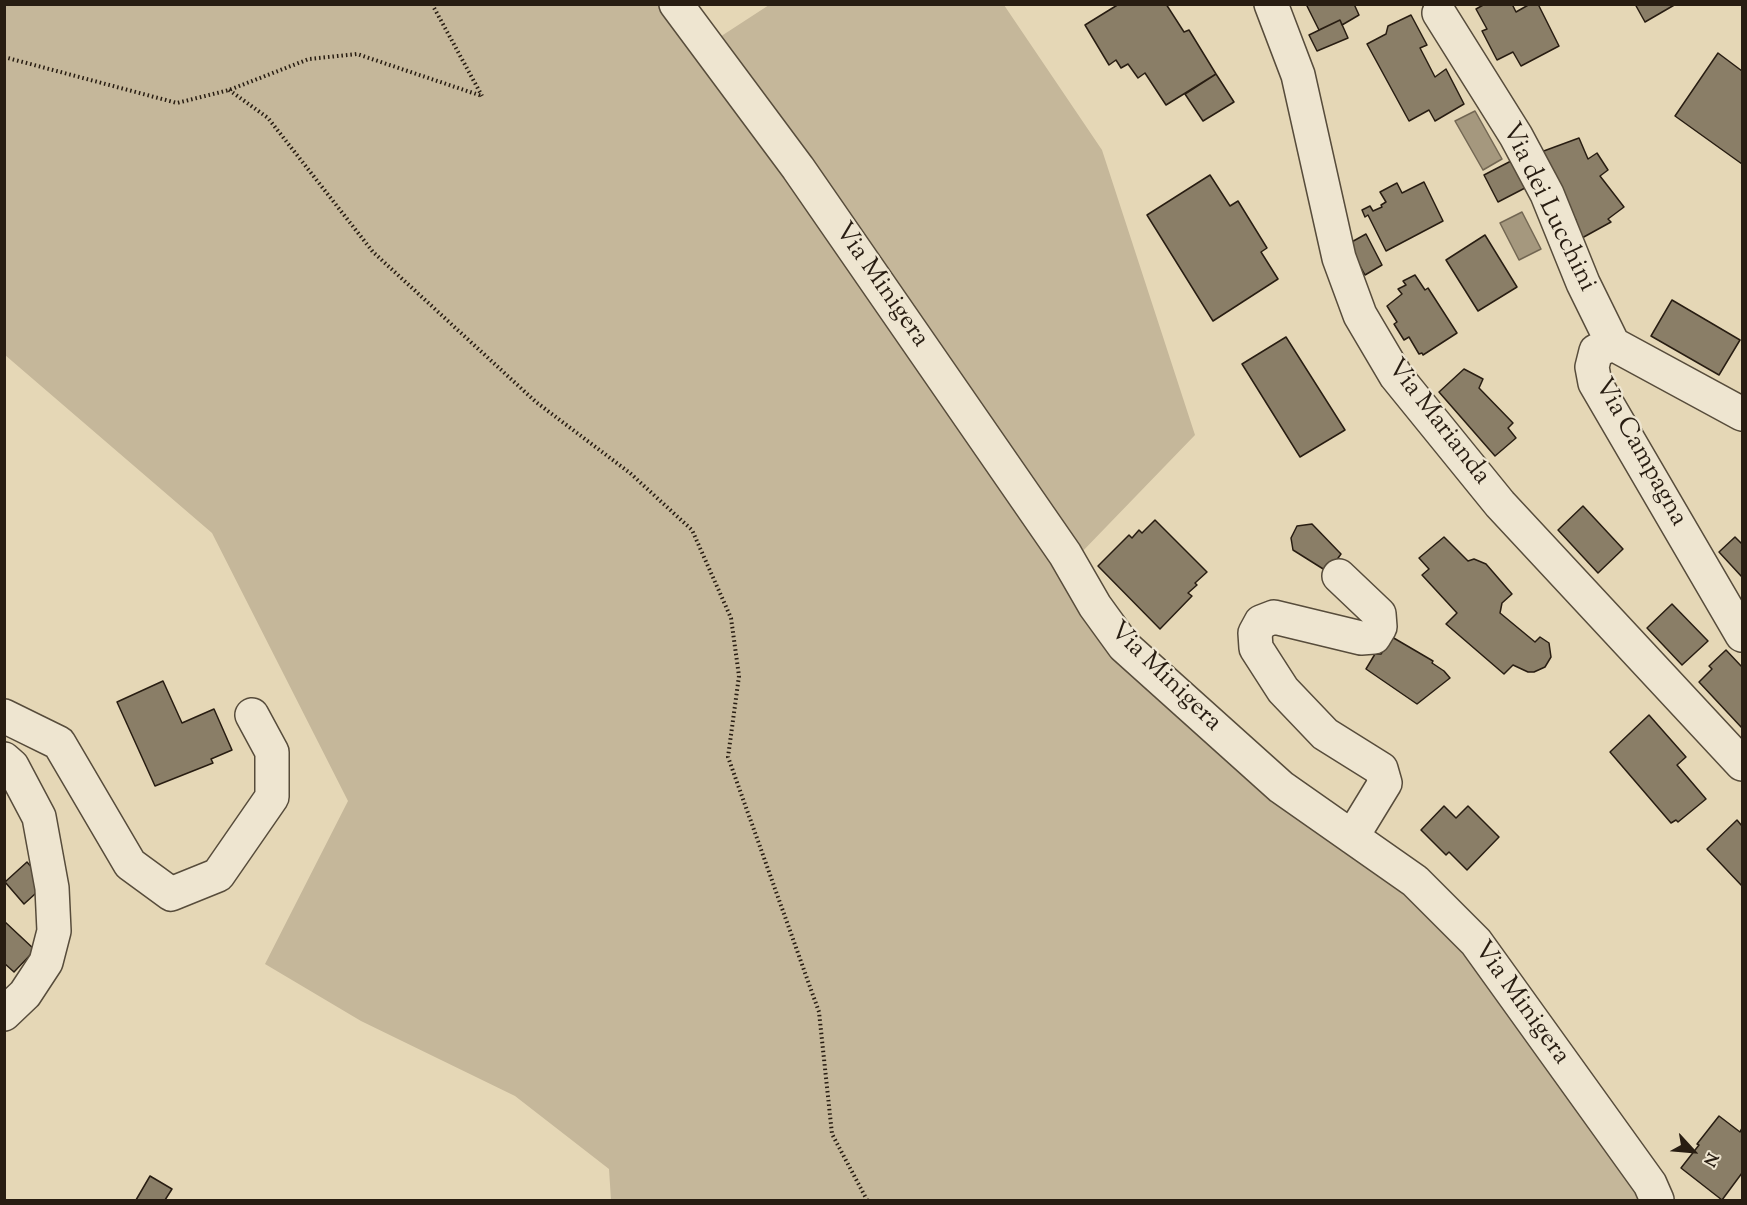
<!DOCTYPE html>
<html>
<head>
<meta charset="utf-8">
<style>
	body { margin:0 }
	#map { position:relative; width:1747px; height:1205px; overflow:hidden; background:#e5d7b6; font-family:"Sorts Mill Goudy",serif }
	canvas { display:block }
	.frame { position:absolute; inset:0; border:6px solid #281d12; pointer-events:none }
	.north { position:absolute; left:1663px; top:1121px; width:60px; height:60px; -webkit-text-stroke:4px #eee5d0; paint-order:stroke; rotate:116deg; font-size:16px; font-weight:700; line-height:24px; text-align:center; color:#281d12 }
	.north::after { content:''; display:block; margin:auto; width:21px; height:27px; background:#281d12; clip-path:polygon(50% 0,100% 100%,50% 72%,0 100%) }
</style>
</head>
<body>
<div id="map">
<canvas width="1747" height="1205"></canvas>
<div class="frame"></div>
<div class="north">N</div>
</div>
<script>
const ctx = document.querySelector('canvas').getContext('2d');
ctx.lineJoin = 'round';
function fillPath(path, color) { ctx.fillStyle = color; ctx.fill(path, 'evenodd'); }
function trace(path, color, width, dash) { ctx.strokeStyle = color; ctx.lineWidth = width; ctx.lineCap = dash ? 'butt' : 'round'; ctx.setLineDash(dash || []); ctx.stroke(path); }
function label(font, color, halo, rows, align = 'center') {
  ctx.font = font + ' "Sorts Mill Goudy",serif'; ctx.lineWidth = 4.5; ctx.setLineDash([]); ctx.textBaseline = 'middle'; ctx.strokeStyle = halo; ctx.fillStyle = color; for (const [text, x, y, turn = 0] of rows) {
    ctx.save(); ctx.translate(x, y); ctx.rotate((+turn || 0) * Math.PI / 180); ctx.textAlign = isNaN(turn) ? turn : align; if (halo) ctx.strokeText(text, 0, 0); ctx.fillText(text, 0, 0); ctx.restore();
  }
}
fillPath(new Path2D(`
	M5,5H676L706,46L769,5H1004L1102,150L1195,435L1078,556L1095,606L1415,881L1657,1200H611L609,1169L515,1096L361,1021L265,964L348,801L212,533L5,355Z`), '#c5b79a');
const water = new Path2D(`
	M1475,111L1502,159L1483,170L1455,121Z
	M1522,212L1541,249L1519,260L1500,223Z`);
fillPath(water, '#a5987e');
trace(water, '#736753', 1.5);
const building = new Path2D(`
	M1119,4H1166L1184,32L1189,30L1216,74L1166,105L1145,73L1138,78L1128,64L1121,68L1116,60L1109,65L1085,25Z
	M1306,4H1354L1359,15L1342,25L1340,20L1319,30Z
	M1485,4H1512L1516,12L1530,4H1538L1559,46L1521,66L1513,52L1497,60L1482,31L1487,29L1476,9Z
	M1635,4H1676L1645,22Z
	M1411,15L1427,45L1420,48L1435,77L1446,69L1464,104L1435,121L1429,110L1409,121L1367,44L1386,34L1388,26Z
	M1340,20L1348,38L1317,51L1309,35Z
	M1718,53L1742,71V164L1675,116Z
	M1216,74L1234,102L1203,121L1185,94Z
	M1579,138L1588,159L1597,153L1608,170L1600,176L1624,207L1608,219L1611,222L1582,238L1572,223L1576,220L1553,186L1541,152Z
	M1511,161L1525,188L1498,202L1484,175Z
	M1210,175L1230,206L1238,201L1267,248L1261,252L1278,279L1213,321L1147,215Z
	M1424,182L1443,221L1386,251L1368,215L1365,217L1362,210L1370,206L1373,211L1382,207L1381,205L1386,202L1380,192L1397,183L1402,193Z
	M1366,234L1382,265L1365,275L1348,244Z
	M1485,235L1517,287L1478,311L1446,260Z
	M1415,275L1425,290L1428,288L1457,333L1423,355L1422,353L1419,354L1409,337L1404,340L1394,324L1397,322L1387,306L1402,294L1398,289L1406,285L1403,281Z
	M1672,300L1740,340L1719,375L1651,336Z
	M1286,337L1345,430L1300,457L1242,364Z
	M1464,369L1483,379L1479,388L1513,423L1508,428L1516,438L1495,456L1439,392Z
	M1583,506L1623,549L1598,573L1558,530Z
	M1155,520L1207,572L1195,583L1197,585L1188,593L1192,596L1160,629L1098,566L1129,535L1132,538L1139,530L1142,533Z
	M1312,524L1341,554L1328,572L1293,550L1291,538L1297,526Z
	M1444,537L1468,561L1474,559L1486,564L1512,594L1502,603L1500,613L1535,642L1540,637L1549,643L1551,657L1545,667L1534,672H1528L1513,665L1504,674L1446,624L1457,613L1422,575L1429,569L1419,558Z
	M1735,537L1742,544V577L1719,552Z
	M1672,604L1708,641L1682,665L1647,628Z
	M1392,637L1433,661L1432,663L1444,671L1450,678L1417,704L1366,669L1375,654H1381Z
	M1726,650L1742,667V728L1699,682L1712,669L1709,666Z
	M163,681L182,723L214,709L232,750L211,759L213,763L155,786L117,702Z
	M1649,715L1686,757L1677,765L1706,799L1678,822L1676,820L1671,823L1610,752Z
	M1444,806L1456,818L1468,806L1499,837L1467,870L1449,852L1446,855L1421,830Z
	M1737,820L1742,826V886L1707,849Z
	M27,862L46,884L24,904L5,882Z
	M4,921L35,950L14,972L4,963Z
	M1719,1116L1740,1132L1742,1128V1173L1722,1200L1681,1168L1699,1145L1697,1144Z
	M150,1176L172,1189L165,1200H136Z`);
fillPath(building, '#8a7e67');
trace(building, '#281d12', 1.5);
const minor = new Path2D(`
	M676,4L798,168L1065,554L1095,606L1124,646L1281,787L1415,881L1476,942L1650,1184L1657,1200
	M1271,4L1298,75L1339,258L1360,315L1396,376L1500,504L1742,764
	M1439,13L1516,136L1547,194L1583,283L1613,344
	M1742,414L1613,344L1596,351L1592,367L1595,383L1742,635
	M1339,576L1379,614L1380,627L1374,637L1361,638L1274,617L1261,622L1255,633L1256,648L1283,690L1325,734L1381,769L1385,783L1352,837
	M4,716L59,743L130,864L171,894L218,875L272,797V752L252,715
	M4,759L12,766L39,817L52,888L54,931L46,962L25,994L4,1014`);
trace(minor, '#574c3b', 36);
trace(new Path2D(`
	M432,4L482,96
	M4,57L177,103L229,90L309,59L357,54L482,96
	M229,90L268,118L373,252L536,402L630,473L692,530L731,618L739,676L728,757L819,1012L832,1134L867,1200`), '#281d12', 4, [1.5, 3]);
trace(minor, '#eee5d0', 33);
label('26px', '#281d12', '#eee5d0', [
	["Via dei Lucchini",1547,208,64],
	["Via Minigera",880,286,55],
	["Via Marianda",1437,423,52],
	["Via Campagna",1639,453,61],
	["Via Minigera",1164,678,44],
	["Via Minigera",1520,1004,54]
]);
</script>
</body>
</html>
